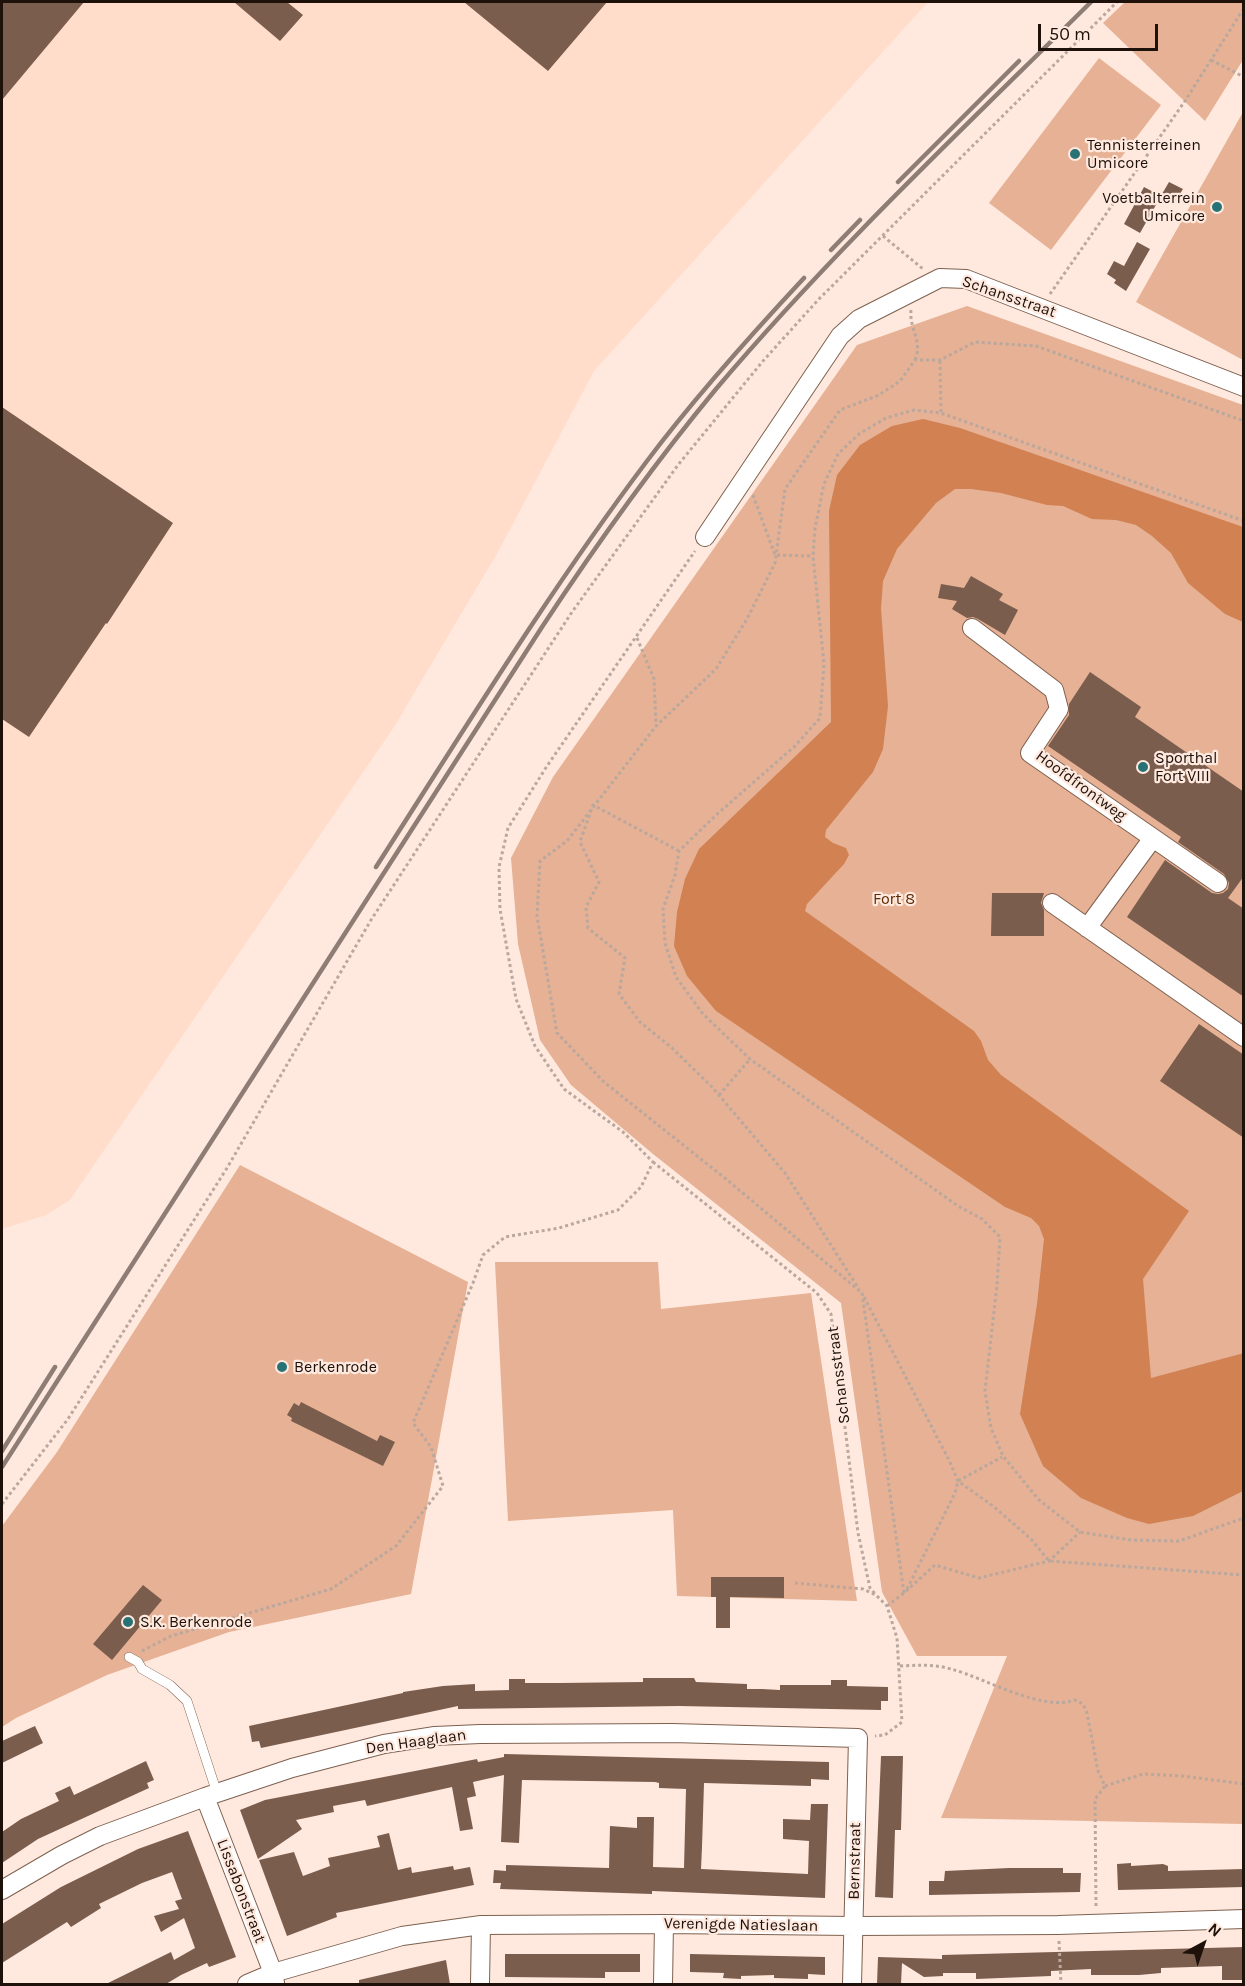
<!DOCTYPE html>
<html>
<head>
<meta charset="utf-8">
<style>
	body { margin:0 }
	#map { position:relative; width:1245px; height:1986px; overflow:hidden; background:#ffe9de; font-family:Karla,sans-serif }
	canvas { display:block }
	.frame { position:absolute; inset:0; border:3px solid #1d110a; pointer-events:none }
	.north { position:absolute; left:1173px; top:1914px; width:60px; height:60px; -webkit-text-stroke:4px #ffe9de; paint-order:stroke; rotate:40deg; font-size:16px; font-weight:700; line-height:24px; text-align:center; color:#1d110a }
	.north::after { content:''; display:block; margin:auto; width:21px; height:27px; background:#1d110a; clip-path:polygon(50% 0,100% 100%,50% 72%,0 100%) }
	.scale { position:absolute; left:1038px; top:24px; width:120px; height:27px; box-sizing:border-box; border:3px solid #1d110a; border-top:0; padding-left:8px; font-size:18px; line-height:21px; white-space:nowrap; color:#1d110a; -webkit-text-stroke:4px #ffe9de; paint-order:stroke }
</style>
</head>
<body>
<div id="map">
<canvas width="1245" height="1986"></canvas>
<div class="frame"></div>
<div class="north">N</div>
<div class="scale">50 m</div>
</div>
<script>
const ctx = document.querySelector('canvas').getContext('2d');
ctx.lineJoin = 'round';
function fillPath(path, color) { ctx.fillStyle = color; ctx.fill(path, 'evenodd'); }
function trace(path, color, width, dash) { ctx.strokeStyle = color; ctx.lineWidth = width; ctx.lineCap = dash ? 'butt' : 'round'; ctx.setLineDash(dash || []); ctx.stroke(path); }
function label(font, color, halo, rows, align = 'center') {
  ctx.font = font + ' Karla,sans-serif'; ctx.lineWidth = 4.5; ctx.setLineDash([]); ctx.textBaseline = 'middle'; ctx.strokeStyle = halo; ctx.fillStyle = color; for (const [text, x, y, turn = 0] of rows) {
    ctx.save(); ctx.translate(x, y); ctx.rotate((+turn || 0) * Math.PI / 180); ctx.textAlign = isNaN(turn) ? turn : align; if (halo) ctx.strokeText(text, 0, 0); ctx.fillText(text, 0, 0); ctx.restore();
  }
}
fillPath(new Path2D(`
	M2,2H928L594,371L498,552L394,727L70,1200L46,1215L2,1229Z`), '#ffddca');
fillPath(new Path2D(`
	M1125,2H1243V60L1205,121L1103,23Z
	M1099,58L1161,105L1051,250L989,203Z
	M1243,112V360L1136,302Z
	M967,306L1243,405V1824L941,1818L1007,1656H917L882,1592L841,1303L653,1154L571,1085L540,1040L518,944L511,858L553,777L857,345Z
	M240,1165L468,1282L411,1594L229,1632L107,1675L16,1718L2,1727V1526L57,1452Z
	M495,1262H658L661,1309L811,1293L857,1601L677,1596L673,1510L508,1521Z`), '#e6b194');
fillPath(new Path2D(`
	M923,419L960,428L1243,527V622L1225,614L1188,583L1171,553L1152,536L1136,525L1116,520L1092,519L1063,506L1047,505L1001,493L971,489H955L936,503L897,549L883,581L881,608L888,706L883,749L873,772L826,830L825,837L833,843L846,848L849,855L844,864L807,904L805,911L974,1031L981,1041L988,1060L1001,1075L1189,1211L1143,1279L1151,1378L1244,1353L1243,1491L1193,1516L1149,1524L1127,1518L1081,1498L1043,1466L1020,1414L1037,1304L1044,1239L1039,1226L1031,1218L1005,1207L716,1011L687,976L674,946L677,912L685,879L699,849L831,722L829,511L837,475L860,445L892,426Z`), '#d18152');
fillPath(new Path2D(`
	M2,2H84L2,100Z
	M234,2H287L303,15L280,41Z
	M464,2H607L548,71Z
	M1169,182L1183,189L1175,202L1162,194Z
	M1144,187L1161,196L1140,233L1124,224Z
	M1137,242L1150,249L1126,291L1114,283L1116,280L1107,274L1114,261L1124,266Z
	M2,407L173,523L107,624L106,623L29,737L2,719Z
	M971,576L1003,594L999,600L1018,610L1005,635L978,619L973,617L967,618L952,609L957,601L938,598L941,584L964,588Z
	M1090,672L1141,707L1135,717L1244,792V876L1228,898L1244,909V997L1127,917L1165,860L1212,893L1218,894L1223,893L1228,889L1229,883L1224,874L1178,842L1181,837L1048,746L1069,715V704Z
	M992,893H1044L1041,903L1044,910V936H991Z
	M1199,1024L1244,1055V1138L1160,1081Z
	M301,1402L377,1441L380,1435L395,1442L383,1466L291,1421L292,1418L287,1415L294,1403L299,1406Z
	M711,1577H784V1598L730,1597V1628H716V1597H711Z
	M143,1585L162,1600L112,1660L93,1644Z
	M643,1678H694L696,1682L747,1684V1689H762L780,1690V1685H831V1680H847V1686L888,1687V1701H881V1710L679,1706L458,1709V1706L261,1748L259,1741L252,1742L249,1726L403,1693V1692L443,1686L475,1684V1691L509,1690V1679H525V1683H559L643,1682Z
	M35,1726L43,1743L2,1763V1741Z
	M504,1754L829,1762V1780L811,1779V1786L704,1783L702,1847L701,1869L808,1874L809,1841L783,1839V1819L810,1820L811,1804H828L825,1898L652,1891V1894L500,1889L501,1883H493L494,1870L506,1871V1865L609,1868L610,1826L637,1828V1817H654L653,1867L684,1868L686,1789L659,1788V1783L655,1782L522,1780L519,1843L501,1842L504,1775L473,1782L476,1796L467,1798L473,1829L460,1831L452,1787L367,1806L365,1800L333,1806L334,1812L296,1820L302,1829L258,1859L240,1810L265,1800L477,1759L478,1762L504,1757Z
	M881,1756H903L901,1830H895L893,1898L875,1897Z
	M146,1761L154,1780L147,1783L149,1788L38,1839L2,1863V1832L21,1819L59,1801L55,1793L70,1786L74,1795Z
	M188,1831L236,1957L209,1967L207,1963L181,1975L166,1984H106L171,1952L174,1960L195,1948L184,1918L161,1932L154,1916L179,1909L175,1901L182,1899L172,1872L142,1883L99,1904L101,1908L71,1927L67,1922L2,1963V1924L61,1887L138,1849Z
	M389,1833L398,1870L411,1867L412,1873L453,1866L454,1870L470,1867L474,1885L336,1913L337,1917L287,1936L259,1860L294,1852L303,1876L330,1866L328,1858L380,1847L377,1836Z
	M1131,1863V1866L1163,1864L1168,1866V1871L1244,1869V1887L1118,1890L1117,1864Z
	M1009,1868H1063V1873H1081L1080,1892L929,1895V1881H944L945,1871Z
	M1244,1947V1980H1222V1966L1161,1968V1973L1139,1975H1091V1969L1051,1971V1976L976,1979V1973H943V1976L924,1977L902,1963L901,1984H877L878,1957L942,1959V1955Z
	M505,1954H640V1972H605V1978L505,1977Z
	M690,1954L825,1957V1975L808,1974V1979L774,1978V1975L741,1976V1979L723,1978L724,1973L690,1972Z
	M446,1960L450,1984H359V1980Z`), '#7b5d4d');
const lane = new Path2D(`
	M129,1657L138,1662L142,1669L170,1685L187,1701L217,1793`);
const street = new Path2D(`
	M705,537L840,336L859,319L940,278L966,279L1244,387
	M972,628L1054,690L1059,709L1030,753L1153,838L1087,928
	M1153,838L1218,883
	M1052,903L1244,1037
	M205,1797L273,1973L275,1983
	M2,1890L62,1855L100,1836L205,1797L292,1768L384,1744L435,1736L480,1734L672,1733L858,1738L852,1984
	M247,1984L273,1973L402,1936L481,1925L664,1924L854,1926L1058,1925L1244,1919
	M480,1984L481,1925
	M663,1984L664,1924`);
trace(lane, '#7e604f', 10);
trace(street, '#7e604f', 20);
trace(new Path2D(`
	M1211,60L1244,77
	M883,236L923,269
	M1050,294L1185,101L1244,8
	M911,310C909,329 923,341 915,360
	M940,361L941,413
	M753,495L775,555L813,556
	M1244,521L941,413L914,410L886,418L859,434L838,454L824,484L815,528L813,556L824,664L820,718L795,746L715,816L679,851L675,875L663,909L665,943L676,977L703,1014L750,1059L958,1206L982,1219L1000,1237L997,1285L985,1391L991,1428L1003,1456L1039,1500L1080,1532L1131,1540L1179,1541L1244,1518
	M637,638L654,679L656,726
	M679,851L593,805L580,842L599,882L586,907L588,928L625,958L619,994L640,1022L672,1048L712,1087L785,1173L859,1289
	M719,1095L750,1059
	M653,1162L817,1293L831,1314L858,1533L870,1588L876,1595
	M864,1297L949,1460L958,1481L993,1506L1031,1539L1049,1561L1244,1575
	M2,1504L68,1419L227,1168L371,920L572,612L678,465L763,361L818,300L1117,2
	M795,1583L863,1589L876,1595L887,1606L897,1638L902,1722L885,1735L875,1736
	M907,1589L955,1493L958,1481L1002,1457
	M904,1593L862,1293L726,1179L604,1082L557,1033L537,916L540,861L567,841L656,726L716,669L747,619L775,563L785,489L840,410L879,395L900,381L915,360H940L975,342L1036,346L1244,421
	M887,1606L904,1593L935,1565L979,1578L1049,1561L1080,1532
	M142,1651L171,1636L331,1589L396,1546L443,1486L431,1447L413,1423L473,1283L483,1255L505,1237L559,1228L618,1210L641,1187L653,1162L623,1132L564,1089L535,1046L516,999L500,909L499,867L508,828L547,766L695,551
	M900,1666C918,1665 934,1664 951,1669C985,1678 1042,1712 1075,1700L1083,1704L1087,1713L1098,1771L1105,1786L1095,1799L1096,1907
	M1105,1786L1143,1774L1183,1776L1244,1784
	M1059,1941L1061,1984`), '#baa79d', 3, [3, 3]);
trace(lane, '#fff', 9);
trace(street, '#fff', 18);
trace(new Path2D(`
	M898,182L1019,61
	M831,250L860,220
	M376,867C464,730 549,591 647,461C695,397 749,337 804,278
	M2,1451L55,1367
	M2,1467L542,627C596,545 653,465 716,389C832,252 964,128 1091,2`), '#8e7d74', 4.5);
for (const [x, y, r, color] of [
	[1075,154,6,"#287276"],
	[1217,207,6,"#287276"],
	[1143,767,6,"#287276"],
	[282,1367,6,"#287276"],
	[128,1622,6,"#287276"]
]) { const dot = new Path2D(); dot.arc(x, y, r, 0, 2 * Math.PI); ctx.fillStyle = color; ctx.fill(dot); trace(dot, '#ffe9de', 2); }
label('16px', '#1d110a', '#ffe9de', [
	["Tennisterreinen",1087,145],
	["Umicore",1087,163],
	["Voetbalterrein",1205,198,"right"],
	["Umicore",1205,216,"right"],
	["Sporthal",1155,758],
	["Fort VIII",1155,776],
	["Berkenrode",294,1367],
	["S.K. Berkenrode",140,1622]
], 'left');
label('16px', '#1d110a', '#ffe9de', [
	["Schansstraat",1009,297,19],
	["Hoofdfrontweg",1081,786,36],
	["Schansstraat",839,1375,-97],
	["Den Haaglaan",416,1742,-8],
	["Bernstraat",855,1861,-89],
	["Lissabonstraat",241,1891,69],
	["Verenigde Natieslaan",741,1925,1]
]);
label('16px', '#5e2a04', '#ffe9de', [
	["Fort 8",894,899]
]);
</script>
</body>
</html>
